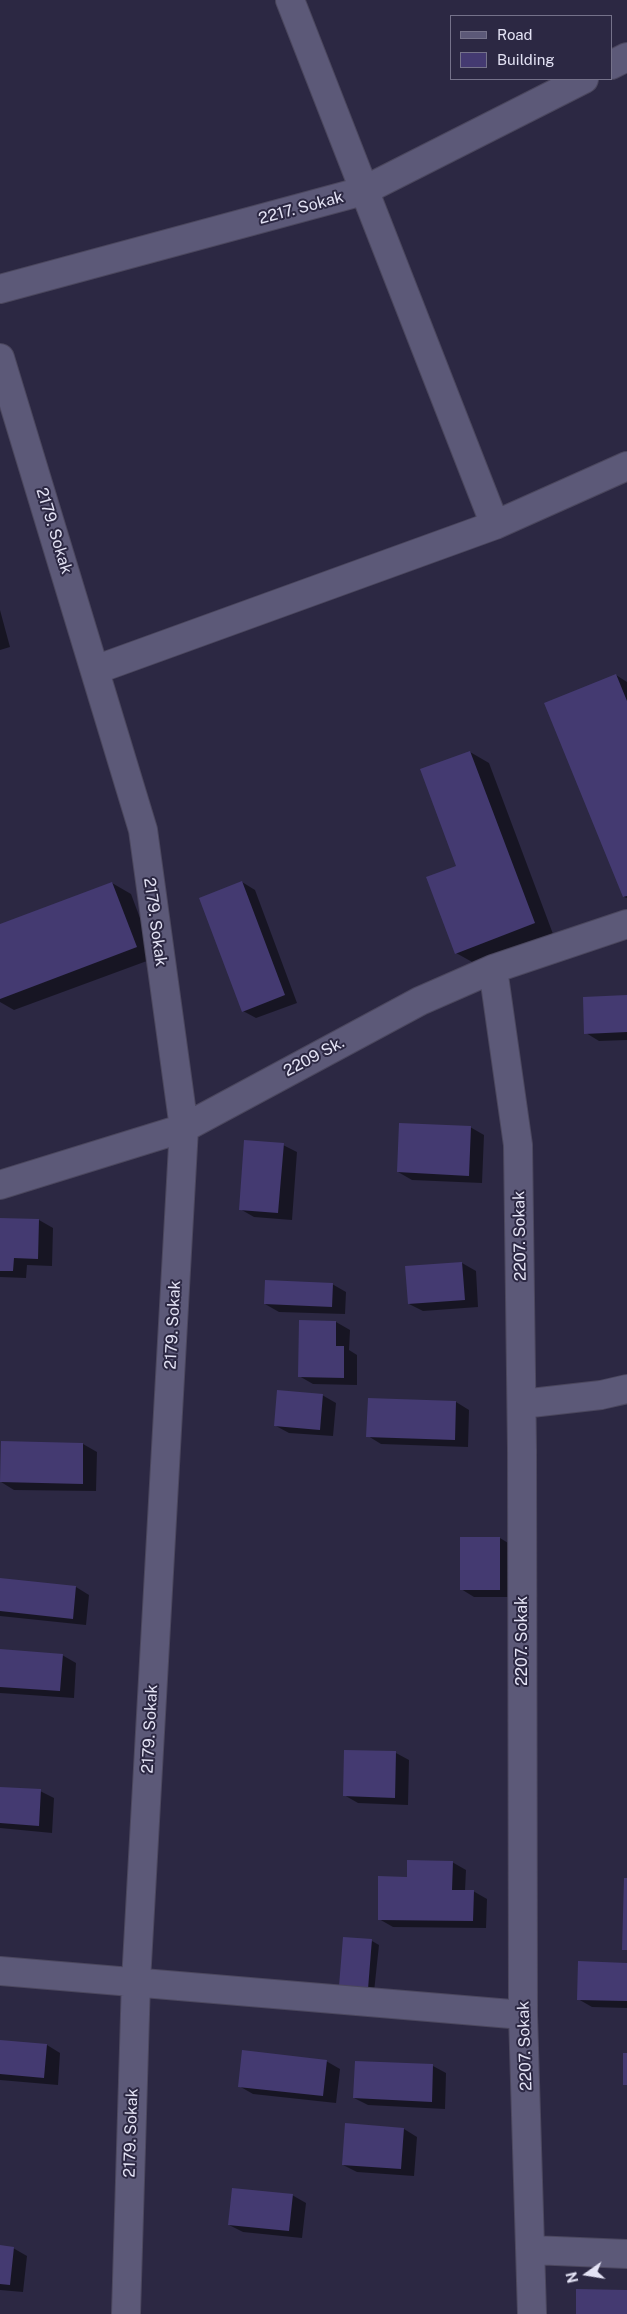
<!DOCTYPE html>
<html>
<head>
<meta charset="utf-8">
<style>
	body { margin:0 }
	#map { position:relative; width:627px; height:2314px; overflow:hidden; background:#2c2843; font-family:"Public Sans",sans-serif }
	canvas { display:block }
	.legend { position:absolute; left:450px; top:15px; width:162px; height:65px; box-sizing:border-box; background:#2c2843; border:1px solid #75728a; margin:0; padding:6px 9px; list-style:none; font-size:15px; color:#e3e2f4 }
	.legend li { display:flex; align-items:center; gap:10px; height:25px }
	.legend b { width:25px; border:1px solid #75728a }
	.north { position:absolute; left:562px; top:2249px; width:50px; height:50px; -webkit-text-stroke:4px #2c2843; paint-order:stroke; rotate:257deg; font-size:14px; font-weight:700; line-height:20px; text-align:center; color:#e3e2f4 }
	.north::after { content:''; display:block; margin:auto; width:18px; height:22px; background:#e3e2f4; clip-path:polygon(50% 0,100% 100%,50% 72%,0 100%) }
</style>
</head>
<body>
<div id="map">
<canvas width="627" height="2314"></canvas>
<ul class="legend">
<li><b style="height:6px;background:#5c5978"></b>Road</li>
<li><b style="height:14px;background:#443a71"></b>Building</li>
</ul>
<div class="north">N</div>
</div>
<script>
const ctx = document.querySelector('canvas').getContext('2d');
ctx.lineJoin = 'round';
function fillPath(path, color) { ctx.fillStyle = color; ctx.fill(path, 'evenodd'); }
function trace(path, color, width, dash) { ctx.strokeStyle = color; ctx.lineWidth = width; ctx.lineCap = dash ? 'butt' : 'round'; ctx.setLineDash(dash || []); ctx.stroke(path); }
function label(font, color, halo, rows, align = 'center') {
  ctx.font = font + ' "Public Sans",sans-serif'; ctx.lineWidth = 4; ctx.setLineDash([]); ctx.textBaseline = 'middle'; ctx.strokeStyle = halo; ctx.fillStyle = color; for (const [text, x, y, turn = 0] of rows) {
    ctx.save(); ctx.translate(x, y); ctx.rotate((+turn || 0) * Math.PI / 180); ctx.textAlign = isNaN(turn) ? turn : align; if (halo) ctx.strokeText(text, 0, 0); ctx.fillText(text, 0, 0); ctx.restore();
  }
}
fillPath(new Path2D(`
	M0,610L10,647L0,650Z
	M616,675L627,682V898L624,897Z
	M470,752L489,763L553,934L474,963L456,953L458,867Z
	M242,882L255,890L297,1003L256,1018L243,1011Z
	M112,883L131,894L155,958L14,1010L0,1002V925Z
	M627,996V1040L599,1041L586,1033Z
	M470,1127L484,1135L482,1183L412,1180L398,1172Z
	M283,1145L297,1152L292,1220L254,1217L240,1209Z
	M0,1219L39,1220L53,1228L52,1266L27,1265L26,1278L0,1277Z
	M462,1263L476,1271L478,1307L423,1311L409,1304Z
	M332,1284L346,1292L345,1314L279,1312L265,1304Z
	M300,1321L336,1322L350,1330L349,1350L357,1355V1385L313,1384L299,1376Z
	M322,1395L336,1403L333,1436L289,1433L276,1426Z
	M456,1402L469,1410L468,1447L381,1444L368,1436Z
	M2,1442L83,1444L97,1452L96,1491L14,1490L1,1482Z
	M500,1538L513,1546V1597H474L461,1589Z
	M0,1579L76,1587L89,1595L86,1625L0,1616Z
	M0,1650L62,1655L76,1663L74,1698L0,1693Z
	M396,1753L409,1760L408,1805L358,1803L344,1795Z
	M0,1788L40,1791L54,1798L52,1833L0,1828Z
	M452,1862L466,1870L465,1891H473L487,1899L486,1928L393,1927L379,1919L408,1878Z
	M372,1941L379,1945L374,1992L347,1989Z
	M627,1964V2008L592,2007L578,1999Z
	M0,2042L47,2045L60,2053L58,2085L0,2080Z
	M326,2061L340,2069L336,2103L253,2094L239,2086Z
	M356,2062L433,2066L446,2073L445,2109L368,2105L354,2098Z
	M404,2129L417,2137L414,2176L357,2172L343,2165Z
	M292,2195L306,2203L302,2238L243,2232L229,2225Z
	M0,2246L13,2248L27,2256L23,2292L0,2290Z`), '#0007');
fillPath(new Path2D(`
	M616,674L627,701V896L623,897L544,703Z
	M470,751L535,923L455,954L426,877L456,866L420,769Z
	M242,881L285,995L242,1012L199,898Z
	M112,882L137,947L0,999V924Z
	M627,995V1032L584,1034L583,997Z
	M399,1123L471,1126L469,1176L397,1172Z
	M244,1140L284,1143L278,1213L239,1210Z
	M0,1218L39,1219L38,1259L14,1258L13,1271H0Z
	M462,1262L465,1300L408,1304L405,1266Z
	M265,1280L333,1283L332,1307L264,1304Z
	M299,1320L336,1321V1346H344V1378L298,1377Z
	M277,1390L323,1394L320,1430L274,1426Z
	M368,1398L456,1401L455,1440L366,1437Z
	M1,1441L83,1443V1484L0,1482Z
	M460,1537H500V1590H460Z
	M0,1578L76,1586L73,1619L0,1611Z
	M0,1649L63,1654L60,1691L0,1687Z
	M344,1750L396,1751L395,1798L343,1796Z
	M0,1787L41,1789L39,1826L0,1823Z
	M407,1860L453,1861L452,1890H474L473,1921L378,1920V1876L407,1877Z
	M624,1878H627V1950H622Z
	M343,1937L372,1939L368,1989L339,1986Z
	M578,1961L627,1963V2001L577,2000Z
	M0,2040L47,2044L44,2078L0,2074Z
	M242,2050L327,2060L323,2096L238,2087Z
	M623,2053H627V2085H623Z
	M355,2061L433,2064L432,2102L353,2098Z
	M345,2123L404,2128L401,2169L342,2165Z
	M232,2188L293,2194L289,2231L228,2225Z
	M0,2245L14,2247L10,2285L0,2284Z
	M576,2289L627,2290V2314H576Z`), '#443a71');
const minor = new Path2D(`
	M290,0L495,525L627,466
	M611,65L627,57
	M0,289L363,191L584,79
	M0,358L143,830L184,1128L136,1981L126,2314
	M95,670L495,525
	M493,969L518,1145L522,1450L523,2015L532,2314
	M0,1185L184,1128L420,1001L493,969L627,924
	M522,1404L601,1395L627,1389
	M0,1971L523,2015
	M532,2250L627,2254`);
trace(minor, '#4b475e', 30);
trace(minor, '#5c5978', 28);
label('16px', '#e3e2f4', '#2c2843', [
	["2217. Sokak",301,208,-15],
	["2179. Sokak",54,531,73],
	["2179. Sokak",155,922,82],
	["2209 Sk.",314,1057,-28],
	["2207. Sokak",520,1236,-91],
	["2179. Sokak",173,1325,-87],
	["2207. Sokak",522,1641,-90],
	["2179. Sokak",150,1729,-87],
	["2207. Sokak",525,2046,-92],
	["2179. Sokak",131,2133,-88]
]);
</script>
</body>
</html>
